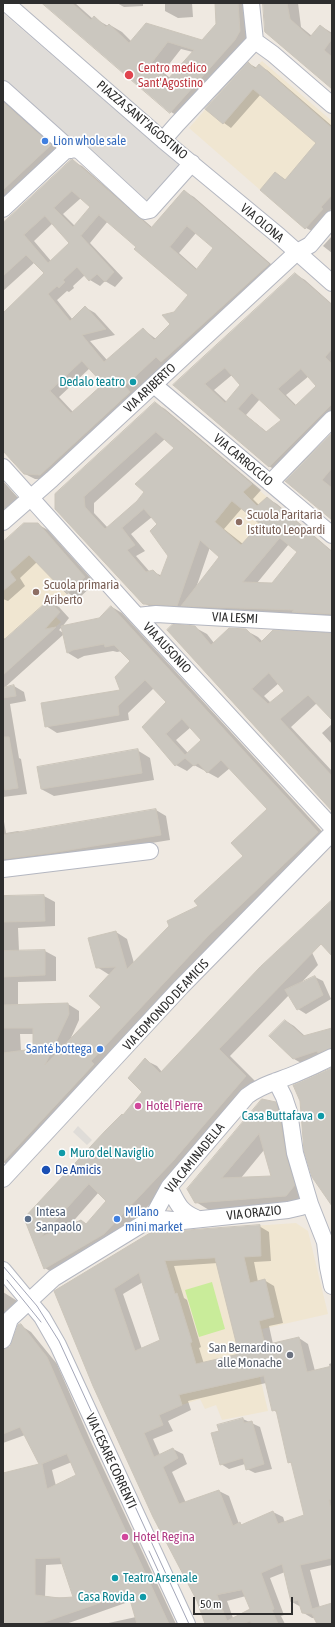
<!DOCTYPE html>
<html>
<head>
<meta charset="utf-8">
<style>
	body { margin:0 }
	#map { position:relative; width:335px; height:1627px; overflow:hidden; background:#efe9e1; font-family:"Asap Condensed",sans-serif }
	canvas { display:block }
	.frame { position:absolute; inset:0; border:4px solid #2e2e2e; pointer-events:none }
	.scale { position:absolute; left:193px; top:1597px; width:100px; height:18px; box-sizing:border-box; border:2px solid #2e2e2e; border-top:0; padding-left:5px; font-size:12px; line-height:14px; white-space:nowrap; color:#2e2e2e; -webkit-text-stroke:3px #fff; paint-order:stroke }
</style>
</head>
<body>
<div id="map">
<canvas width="335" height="1627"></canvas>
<div class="frame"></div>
<div class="scale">50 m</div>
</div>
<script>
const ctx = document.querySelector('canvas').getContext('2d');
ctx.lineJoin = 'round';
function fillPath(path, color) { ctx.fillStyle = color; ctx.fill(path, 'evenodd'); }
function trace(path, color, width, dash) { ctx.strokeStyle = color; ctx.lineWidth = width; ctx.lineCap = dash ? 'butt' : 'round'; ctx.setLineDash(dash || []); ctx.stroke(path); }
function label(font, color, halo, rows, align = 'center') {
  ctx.font = font + ' "Asap Condensed",sans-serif'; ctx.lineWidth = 3.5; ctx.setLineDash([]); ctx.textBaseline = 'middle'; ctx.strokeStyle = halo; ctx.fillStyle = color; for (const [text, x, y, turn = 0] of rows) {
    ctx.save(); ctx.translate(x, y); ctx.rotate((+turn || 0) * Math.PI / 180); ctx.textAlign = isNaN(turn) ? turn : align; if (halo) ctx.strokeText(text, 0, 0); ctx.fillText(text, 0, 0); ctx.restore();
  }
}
fillPath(new Path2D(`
	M248,61L255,68L262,61L332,121V195L321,207L323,209L305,229L189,128Z
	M241,474L285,513L236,571L192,533Z
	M24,523H38L85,577L55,606L60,612L56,617L61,622L17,662L3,663V542Z
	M296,1223L308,1231L328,1314L262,1329L272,1374L260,1377L268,1411L222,1420L216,1405L205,1409L200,1399L182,1405L179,1395L150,1233Z`), '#f0e6d1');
fillPath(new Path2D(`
	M212,1282L225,1329L199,1337L185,1290Z`), '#c9ec9a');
fillPath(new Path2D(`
	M3,13L178,164V166L148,207L3,80Z
	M78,1126L92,1140L87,1145L73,1132Z`), '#dfdcd8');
fillPath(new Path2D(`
	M43,3H75L93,19L94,18L108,26L110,25L122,32L132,42L203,41L217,24L216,3H251L252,39L183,119L171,112ZM181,49L193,52L170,78L163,72Z
	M117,3H143V6L124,7Z
	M165,3H192L193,17L178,18L165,11Z
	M264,3H298L301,27L312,36L321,26L332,33V89Z
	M248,63L257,68L259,66L267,70L332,126V208L329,212L331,214L314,232L306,228L276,173L286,180L317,143L261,94L231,128L224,123L207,109Z
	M3,98L61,152L3,205Z
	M72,161L82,166L153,228L184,191L194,197L279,271L172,367L165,363L134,392L139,398L50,480L35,479L25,474L3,450V314L45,273L35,262L3,291V224ZM81,198L92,207L75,226L63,214ZM108,221L190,295L171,324L156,339L143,329L107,360L90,341L115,335L95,313L85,307L73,320L57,300L67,291L69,292L74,288L73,286L85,275L90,280L100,286L105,281L115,287L123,278L90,243ZM53,223L70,243L51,261L34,241ZM196,233L214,248L198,270L179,253ZM90,368L104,384L73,412L59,397Z
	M332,236V253L323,246Z
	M295,274L305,280L332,304V418L278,472L269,466L174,385ZM232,375L241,385L227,402L214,390ZM309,376L318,386L297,406L286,395ZM260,399L283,420L267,432L246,415Z
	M155,403L165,409L261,490L253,499L259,505L267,498L277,504L332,551V619L154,609L144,603L56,508ZM165,439L175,448L138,502L108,528L94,513V503ZM242,508L262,524L243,544L224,529ZM152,517L158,524L169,556L162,576L152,571L150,572L136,556L145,551L131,534ZM289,544L299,552L272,584L257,583ZM210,547L221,557L196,588Z
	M332,435V519L287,481Z
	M3,481L19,499L3,526Z
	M37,524L48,530L95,583L78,599L68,593L37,562L20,578L25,586L8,601L3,599V543Z
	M49,602L59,607L69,618L62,627L99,619L112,607L122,613L328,838L14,1168L3,1162V897L44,896L55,902V926L18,928L19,951H45L56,957V981L18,982V1005L68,1004L79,1011V1020L70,1040L102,1007L112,974H108L97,967L116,932L127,939L134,963L200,906L244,856L268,809L230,768L218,778L194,765L187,771L176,765L143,727L167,702L154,688L128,713L129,720L57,733L46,726L121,691L132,661L122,651L117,652L113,651L84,656L78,659L68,653L64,634L3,689L14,686L24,692L26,701L10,704L19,758L21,759L27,794L3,797V637L6,640ZM62,627L63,633L59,630ZM191,727L203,740L188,753L176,740ZM20,1034H34V1050L21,1051Z
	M194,627L207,634L214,643L245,630L258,637L263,642L332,633V718L317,703L291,727L332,771V809ZM279,683L285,691L271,703L264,696Z
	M332,724V744L322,733Z
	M137,750L150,758L154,780L54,796L41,789Z
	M156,810L166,816L170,840L3,867V816L6,833L18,831L22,833Z
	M307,942L318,965L301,983L315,977L323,981L331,999L306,1014L298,1009L289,995L230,1056L257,1083L185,1167L116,1240L56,1275L45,1268L25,1218L123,1116L143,1092L145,1060L157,1066L162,1072ZM99,1192L108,1201L87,1224L81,1221L69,1226Z
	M286,1021L294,1026L306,1037L332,1029V1056L303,1064L294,1059Z
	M275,1103L289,1111L307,1193L299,1203L209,1210L196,1202ZM264,1150L272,1177L241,1178Z
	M259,1226L269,1232L271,1261L254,1262L258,1282L264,1280L274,1286L283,1323L269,1326L273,1344L299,1338L308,1344L315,1371L330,1368L329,1364L332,1363V1565L310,1570L320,1608L332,1604V1620L312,1618L302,1612L301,1607L292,1602L285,1572L270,1578L284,1615L281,1616L285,1624H207L197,1601L55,1291ZM218,1263L240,1355L204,1364L199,1348L201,1347L187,1300L184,1298L174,1266ZM143,1282L162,1340L142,1349L123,1294ZM266,1383L273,1410L278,1413L289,1462L293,1464L306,1516L285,1523L283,1517L273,1512L243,1525L239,1524L229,1496L219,1491L186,1503L172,1472L187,1464L183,1454L173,1449L160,1455L153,1439L173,1431L168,1421L191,1410L188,1401ZM246,1596L251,1609L233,1618L227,1601Z
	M3,1292L22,1304L4,1344L5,1349L10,1348L20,1325L31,1332L57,1364L91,1442L176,1624H104L136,1617L131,1601L66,1624H3V1475L40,1465L25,1435L3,1443ZM72,1462L77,1475L56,1486L52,1470ZM63,1564L75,1598L45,1597L46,1565Z
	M243,1419L260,1427L272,1469L255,1473L247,1469L245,1464L229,1469L221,1464L220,1432Z`), '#0003');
const building = new Path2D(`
	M42,3H72L91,20L94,16L106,27L109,24L129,43L146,23L202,40L216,24L215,3H238L240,31L235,40L170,113ZM168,42L194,50L168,79L151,64Z
	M263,3H287L290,19L310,37L320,25L332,35V39L324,50L332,57V89L265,32Z
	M248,62L255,69L259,64L332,128V195L321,207L323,209L305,229L260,190L275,172L285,180L316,143L253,89L223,124L205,109Z
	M3,102L51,145L3,190Z
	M72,159L151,228L184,190L269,264L161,362L156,357L125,386L130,392L40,475L24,474L3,451V313L44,273L26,255L3,276V223ZM72,191L90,207L73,227L54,208ZM99,215L136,247L134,249L188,295L174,312L162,315L170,324L154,340L143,328L104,362L82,335L106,329L85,306L70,321L48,294L57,286L59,288L65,282L63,280L77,267L89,281L97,274L105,282L114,272L81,236ZM45,216L69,243L48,263L24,235ZM187,226L213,248L196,270L170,247ZM82,361L103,384L71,413L50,391Z
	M295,273L332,305V349L325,357L332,364V404L269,467L173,385ZM225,368L240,385L225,403L205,384ZM301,369L316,386L295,406L278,389ZM252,393L281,420L266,432L238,409Z
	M155,402L252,484L243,492L257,506L267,497L332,552V614L292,612L294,610L181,606L219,557L200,540L177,606L143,604L55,509V494ZM156,432L174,448L135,484L144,492L137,501L105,529L85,507L84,497ZM232,501L260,524L241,545L215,522ZM144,509L157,524L150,531L168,556L160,577L153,570L146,572L127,550L135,545L122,528ZM280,538L297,552L272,583L243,582Z
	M332,433V468L322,480L332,488V520L285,481Z
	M24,523H38L85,577L67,594L29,555L10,572L16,580L3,591V542Z
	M49,600L60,612L45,629L56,627L3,675V641Z
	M111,606L318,832L208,936L91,1061L94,1064L3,1162V1053L33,1049V1028H3V1005L68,1003L69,1014L45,1065L101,1007L89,996L116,967L96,968L88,938L116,931L127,969L169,926L167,921L198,906L194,901L243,856L231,843L267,809L221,760L207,773L198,763L194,766L185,758L175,766L142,727L166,702L145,680L118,706L119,715L45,727L41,703L120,690L115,677L130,661L114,645L105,647L104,644L73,650L67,653L61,626L99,618ZM182,719L201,740L185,755L166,734Z
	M173,624L195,626L211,645L229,628L246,629L260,643L273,630L332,633V720L308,695L280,719L332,776V811L167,630ZM269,673L284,691L268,704L252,689Z
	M14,685L16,696L3,698V688Z
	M3,737H9L18,788L5,790L3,781Z
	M138,749L142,773L41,789L37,767Z
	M156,809L161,835L51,853L3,859V835Z
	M44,895L45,921L3,922V896Z
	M332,900V956L321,944L219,1049L246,1076L173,1161L104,1234L44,1269L24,1218L105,1131L122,1114L123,1115L142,1092L128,1078L145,1058L160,1073L260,967ZM89,1184L106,1201L86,1224L81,1220L41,1237Z
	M45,950V975L3,977V951Z
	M315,976L323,995L297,1010L285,990Z
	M285,1020L303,1036L332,1028V1048L318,1053L317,1051L293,1059L269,1036Z
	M332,1068V1206L312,1177L304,1151L300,1101L293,1085Z
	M262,1099L276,1102L280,1119L286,1156L295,1185L286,1196L195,1203L187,1189ZM259,1134L271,1176L222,1178Z
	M260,1225L261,1256L244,1257L250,1283L265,1279L274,1317L259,1321L265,1345L299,1337L307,1372L332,1366V1499L329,1500L332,1515V1558L300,1565L312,1609L332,1603V1624H317L312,1614L302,1613L298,1600L291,1602L282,1564L261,1573L274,1609L272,1610L278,1624H252L250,1621L242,1624H205L197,1601L153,1517L93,1386L54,1291L150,1233ZM215,1258L239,1354L196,1364L190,1343L192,1342L177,1293L175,1294L165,1261ZM139,1273L160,1340L135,1351L114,1289ZM264,1376L272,1411L276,1410L288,1463L291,1462L304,1515L278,1524L273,1511L241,1525L240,1522L233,1526L219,1490L179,1504L163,1467L178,1458L173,1448L154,1457L144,1433L163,1425L159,1415L182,1405L179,1395ZM242,1590L250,1609L227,1621L217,1595Z
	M21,1324L47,1357L81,1435L169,1624H137L128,1593L39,1624H3V1473L39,1464L20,1427L3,1434V1349L10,1347L18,1325ZM67,1454L76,1475L47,1489L42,1464ZM60,1558L73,1597L59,1598L35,1595V1559Z
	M243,1418L244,1423L252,1421L264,1464L246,1470L243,1458L220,1465L211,1433L219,1431L217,1425Z`);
fillPath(building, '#cbc7bf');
trace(building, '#cbc5ba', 1);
const minor = new Path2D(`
	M6,3L163,140L279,236L332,283
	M251,3L255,41
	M255,41L273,54L332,105
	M3,89L71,150
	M163,140L177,124L255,41
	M3,209L65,151L75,149L80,151L145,211L150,210L192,163
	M154,385L332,535
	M3,467L137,616L332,827
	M270,483L332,419
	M3,522L52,479L297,252L310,245L332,219
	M137,616L156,614L332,624
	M3,869L150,851
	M276,1081L284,1097L289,1112L295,1153L310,1204L325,1242L328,1267L332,1286
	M3,1179L181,987L332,833
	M169,1187C177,1202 179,1211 196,1218
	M152,1218L183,1221L288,1210L301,1207L310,1204
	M3,1270L42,1317L58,1345L187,1624
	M3,1340L10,1319L54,1278L152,1218L169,1187L247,1096C261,1085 278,1081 295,1074C307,1069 320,1063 332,1057`);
trace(minor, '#b4b7c1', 18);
trace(minor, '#fff', 16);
trace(new Path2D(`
	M3,1266L37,1306L59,1341L189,1624
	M7,1280L41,1322
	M149,1551L161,1577`), '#a3a6b8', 1);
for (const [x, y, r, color] of [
	[129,75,5,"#e0444e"],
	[45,141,4,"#3f7fe0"],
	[133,382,4,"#0f9aa8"],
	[239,522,4,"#8d6e63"],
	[36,592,4,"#8d6e63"],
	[100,1049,4,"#3f7fe0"],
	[138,1106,4,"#d1479c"],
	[321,1116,4,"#0f9aa8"],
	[62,1153,4,"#0f9aa8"],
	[46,1170,5,"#1a4fb4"],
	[28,1219,4,"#5c6f8a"],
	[117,1219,4,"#3f7fe0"],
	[290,1355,4,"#6b7280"],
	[125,1537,4,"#d1479c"],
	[115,1578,4,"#0f9aa8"],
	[143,1597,4,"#0f9aa8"]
]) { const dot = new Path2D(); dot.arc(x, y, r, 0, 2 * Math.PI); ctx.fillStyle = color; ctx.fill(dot); trace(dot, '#fff', 1.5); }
label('13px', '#be3a42', '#fff', [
	["Centro medico",138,68],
	["Sant'Agostino",138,83]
], 'left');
label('13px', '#2e2e2e', '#fff', [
	["PIAZZA SANT'AGOSTINO",142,120,40],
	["VIA OLONA",262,223,40],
	["VIA ARIBERTO",150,388,-43],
	["VIA CARROCCIO",243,460,40],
	["VIA LESMI",235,618,3],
	["VIA AUSONIO",167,648,47],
	["VIA EDMONDO DE AMICIS",166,1005,-47],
	["VIA CAMINADELLA",195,1158,-51],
	["VIA ORAZIO",254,1213,-6],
	["VIA CESARE CORRENTI",111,1461,65]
]);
label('13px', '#366cbe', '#fff', [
	["Lion whole sale",53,141],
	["Santé bottega",92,1049,"right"],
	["MIlano",125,1212],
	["mini market",125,1227]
], 'left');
label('13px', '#0d838f', '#fff', [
	["Dedalo teatro",125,382],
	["Casa Buttafava",313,1116],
	["Muro del Naviglio",70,1153,"left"],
	["Teatro Arsenale",123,1578,"left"],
	["Casa Rovida",135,1597]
], 'right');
label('13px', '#785e54', '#fff', [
	["Scuola Paritaria",247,515],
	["Istituto Leopardi",247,530],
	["Scuola primaria",44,585],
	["Ariberto",44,600]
], 'left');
label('13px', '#b23c85', '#fff', [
	["Hotel Pierre",146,1106],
	["Hotel Regina",133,1537]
], 'left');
label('13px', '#164399', '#fff', [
	["De Amicis",55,1170]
], 'left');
label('13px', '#4e5e75', '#fff', [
	["Intesa",36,1212],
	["Sanpaolo",36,1227]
], 'left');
label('13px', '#5b616d', '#fff', [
	["San Bernardino",282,1348],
	["alle Monache",282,1363]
], 'right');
</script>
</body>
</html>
